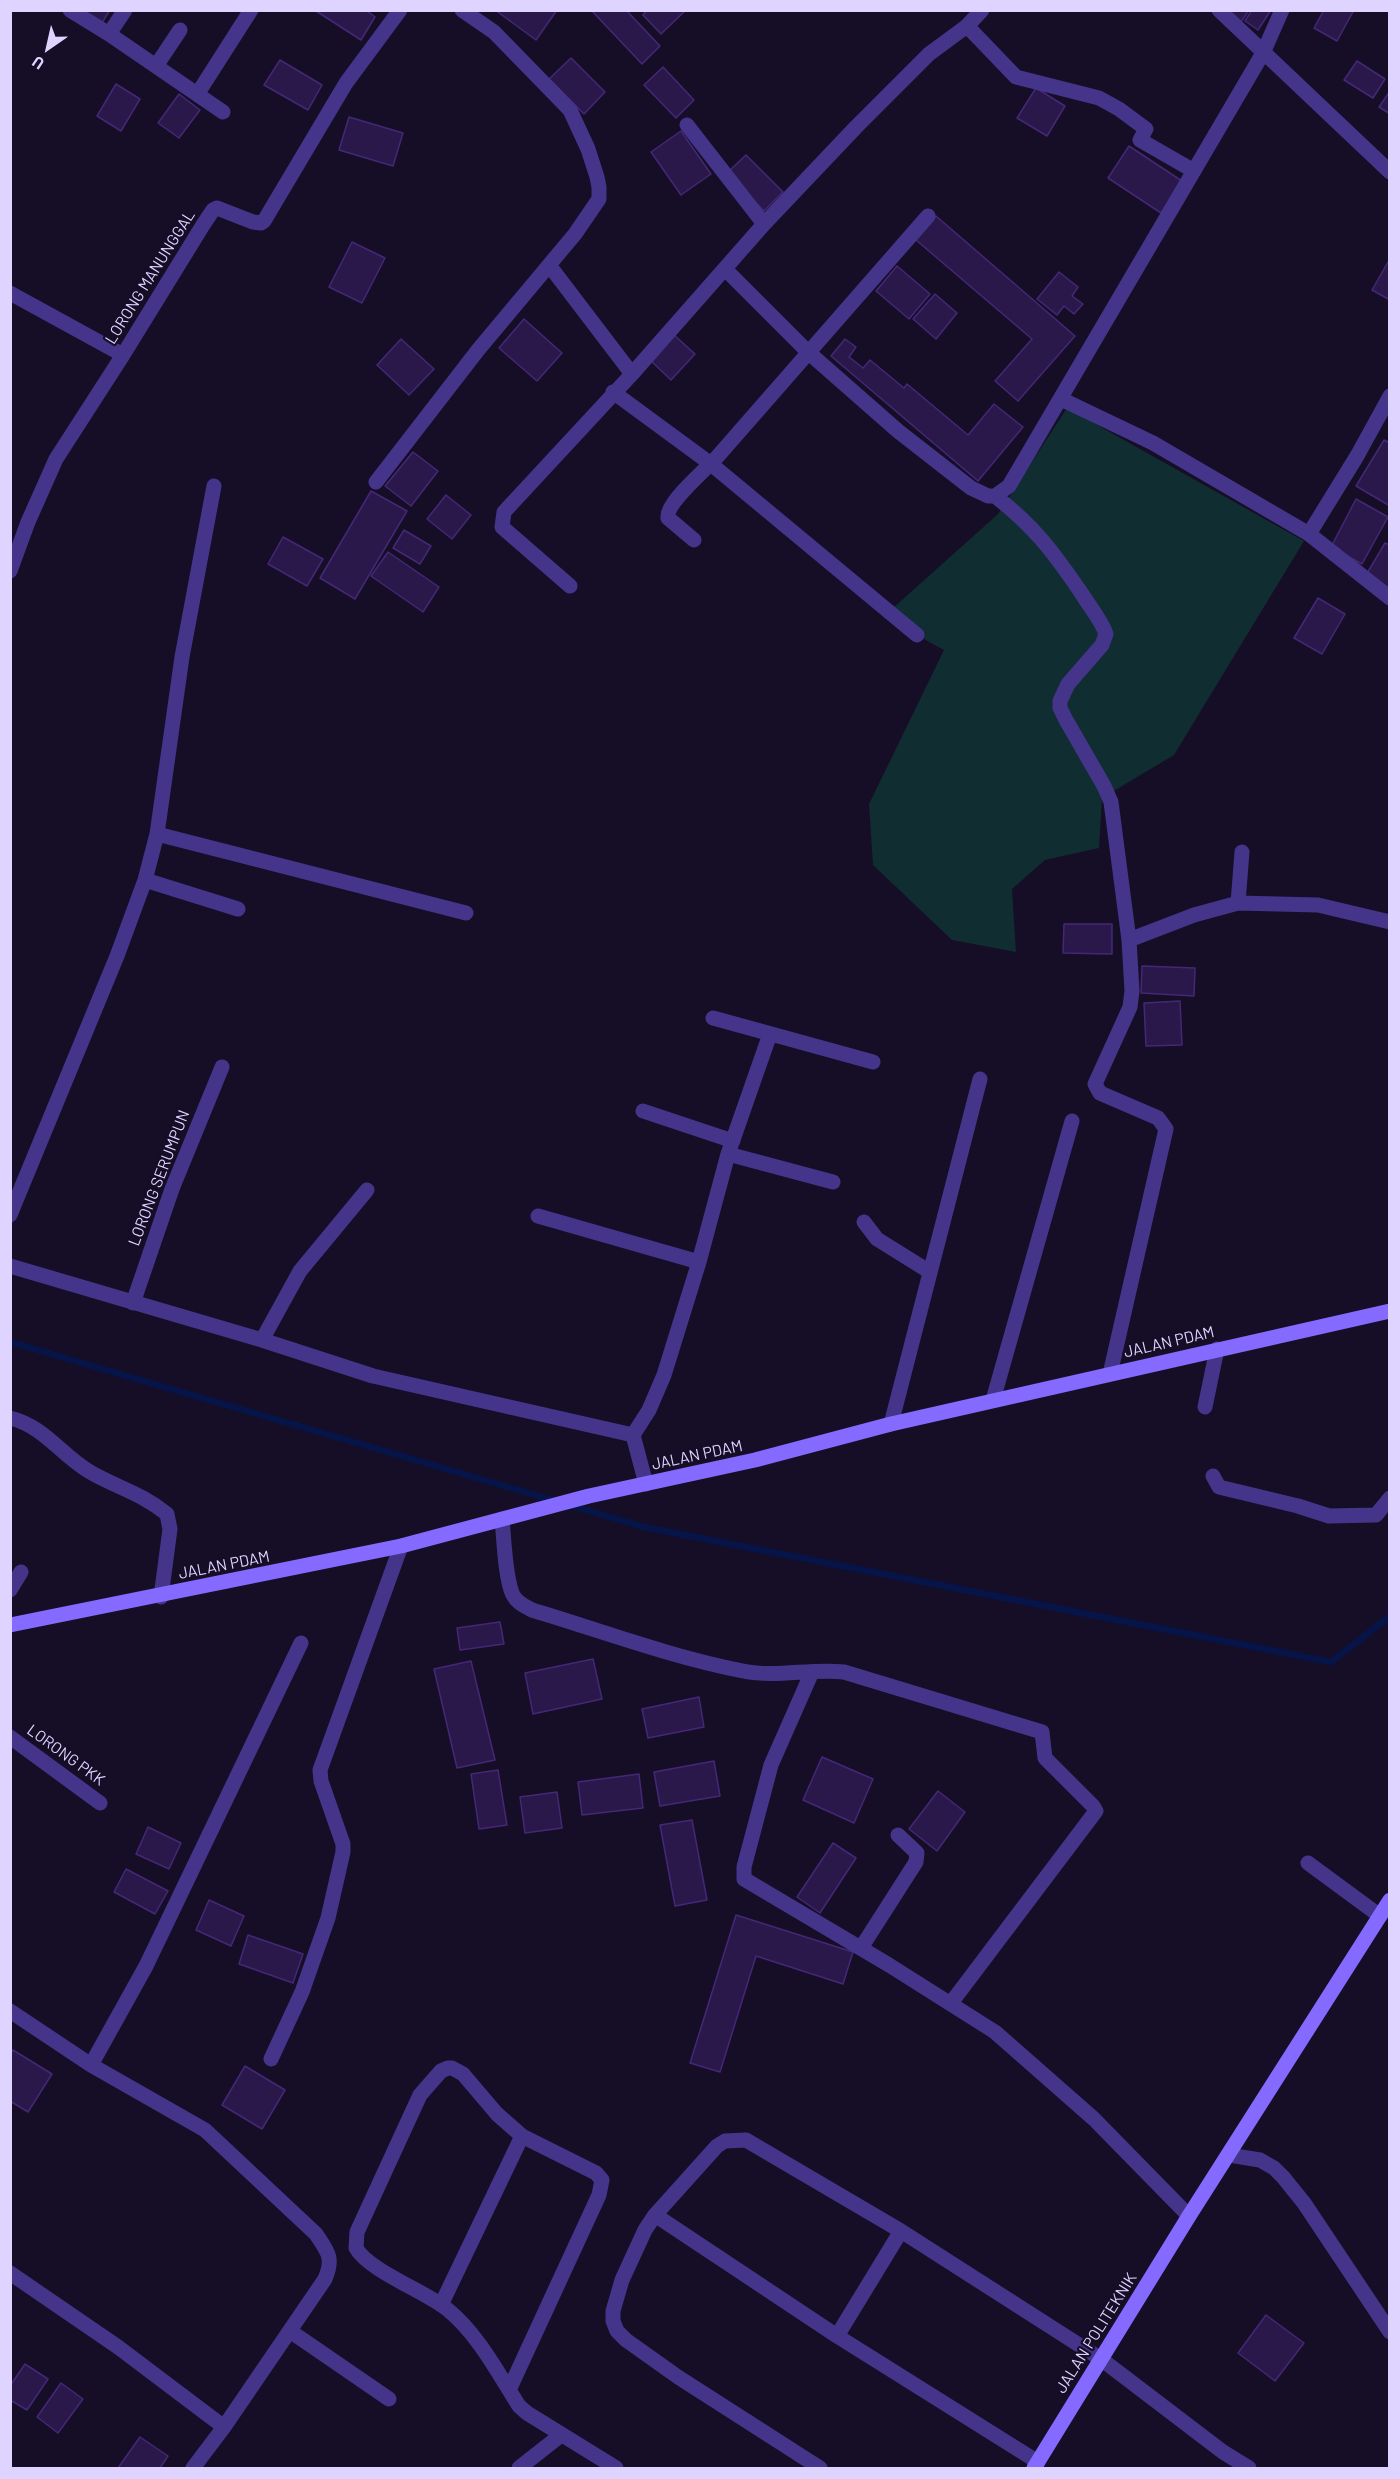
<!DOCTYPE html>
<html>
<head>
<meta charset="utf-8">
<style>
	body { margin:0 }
	#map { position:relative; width:1400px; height:2479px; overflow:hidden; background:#160d27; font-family:Barlow,sans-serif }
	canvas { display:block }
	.frame { position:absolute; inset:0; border:12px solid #dfd3ff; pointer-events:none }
	.north { position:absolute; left:18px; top:18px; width:60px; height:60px; -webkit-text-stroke:4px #160d27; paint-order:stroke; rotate:214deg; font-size:16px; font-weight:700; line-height:24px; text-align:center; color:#dfd3ff }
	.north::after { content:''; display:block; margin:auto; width:21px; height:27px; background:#dfd3ff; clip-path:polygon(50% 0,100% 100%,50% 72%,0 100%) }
</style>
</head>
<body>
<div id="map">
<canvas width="1400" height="2479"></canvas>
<div class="frame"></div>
<div class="north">U</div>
</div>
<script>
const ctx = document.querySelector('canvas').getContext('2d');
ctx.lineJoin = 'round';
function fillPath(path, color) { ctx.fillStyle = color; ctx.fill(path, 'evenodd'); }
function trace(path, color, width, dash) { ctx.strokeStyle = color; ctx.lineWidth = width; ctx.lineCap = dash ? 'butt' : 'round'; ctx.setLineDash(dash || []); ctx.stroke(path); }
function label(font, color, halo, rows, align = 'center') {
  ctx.font = font + ' Barlow,sans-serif'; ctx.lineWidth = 4.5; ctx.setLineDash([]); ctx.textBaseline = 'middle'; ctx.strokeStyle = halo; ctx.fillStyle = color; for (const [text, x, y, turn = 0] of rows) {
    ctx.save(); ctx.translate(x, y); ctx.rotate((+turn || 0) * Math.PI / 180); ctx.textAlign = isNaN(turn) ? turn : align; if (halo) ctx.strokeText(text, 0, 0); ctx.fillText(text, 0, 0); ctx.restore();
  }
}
fillPath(new Path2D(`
	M1067,408L1304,541L1174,755L1102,798L1099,848L1045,860L1012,889L1016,952L952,940L873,865L869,804L944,650L883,617L998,514Z`), '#102d32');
trace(new Path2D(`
	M10,1342L556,1501
	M569,1505L644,1527L1331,1662L1390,1616`), '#061447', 7);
const building = new Path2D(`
	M81,10H110L100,26Z
	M366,10L375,17L361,40L316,11Z
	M495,10H557L536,40Z
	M591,10H626L660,46L642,64Z
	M647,10H686L661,34L643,15Z
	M1224,10H1249L1241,22Z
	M1252,10H1271L1258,30L1245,21Z
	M1324,10H1354L1337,41L1314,28Z
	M571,58L605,92L584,114L549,79Z
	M280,60L322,85L308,110L264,85Z
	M1357,61L1385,79L1373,98L1344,80Z
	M663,67L694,100L676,118L644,85Z
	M116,84L140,99L121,131L97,116Z
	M1036,88L1065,106L1047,136L1017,118Z
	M1390,91V114L1379,107Z
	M179,94L200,110L179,138L158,123Z
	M349,117L403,133L393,166L339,150Z
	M681,131L711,174L681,195L651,152Z
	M1129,146L1182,181L1161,213L1108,178Z
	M746,155L783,192L764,211L727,173Z
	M936,216L1075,336L1018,401L995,381L1032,339L916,240Z
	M352,242L385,258L362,303L329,287Z
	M1388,262L1390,263V300L1372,290Z
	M897,266L930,294L909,319L876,291Z
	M1059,272L1078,287L1072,296L1083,304L1074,314L1064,306L1057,315L1037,299Z
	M935,294L957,313L936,339L913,319Z
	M524,319L562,353L537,381L499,348Z
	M673,334L695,354L671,380L649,359Z
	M401,339L434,369L409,395L377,365Z
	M845,339L856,347L849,357L863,368L870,360L904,388L907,384L968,435L994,404L1023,427L978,481L831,356Z
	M1384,440L1390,443V506L1356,486Z
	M413,452L438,471L411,506L385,486Z
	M371,491L407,511L355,599L320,578Z
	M446,495L471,515L452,539L427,519Z
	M1356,499L1388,517L1362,564L1331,547Z
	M404,530L431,546L420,564L393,548Z
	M283,537L323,559L307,586L268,564Z
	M1385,543L1390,545V589L1366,575Z
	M388,552L439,587L423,612L371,576Z
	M1318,598L1345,614L1322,654L1294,638Z
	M1064,924H1112V954L1063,953Z
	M1142,966L1195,968L1194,996L1141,993Z
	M1180,1001L1182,1045L1146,1046L1144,1003Z
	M500,1622L504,1644L460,1650L457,1628Z
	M593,1659L602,1699L533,1714L525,1673Z
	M471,1661L495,1760L457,1768L434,1669Z
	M699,1697L704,1727L648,1738L642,1709Z
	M822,1757L873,1779L854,1823L803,1800Z
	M714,1761L720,1796L660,1806L654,1772Z
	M498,1770L507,1825L479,1829L471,1774Z
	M639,1774L643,1808L582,1815L578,1782Z
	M938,1791L965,1812L937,1851L909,1829Z
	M557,1792L562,1828L525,1833L520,1797Z
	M692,1820L707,1900L675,1906L660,1825Z
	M148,1827L181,1843L169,1869L136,1854Z
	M833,1843L856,1858L820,1913L797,1897Z
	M126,1869L168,1891L155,1914L114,1892Z
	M209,1900L244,1916L231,1946L196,1930Z
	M736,1915L853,1952L843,1984L756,1956L720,2072L690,2063Z
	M248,1935L303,1954L293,1983L239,1964Z
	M13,2050L52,2074L28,2112L10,2101V2055Z
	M245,2066L285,2090L262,2129L222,2105Z
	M1266,2315L1304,2343L1275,2381L1238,2353Z
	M25,2364L48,2379L27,2410L10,2400V2386Z
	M61,2383L83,2399L58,2433L37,2417Z
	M140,2437L168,2456L160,2468H118Z`);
fillPath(building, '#2a184a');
trace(building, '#442877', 1.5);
trace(new Path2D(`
	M70,10L109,34L223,112
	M982,10L967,26L1016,77L1099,98L1119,109L1146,129L1140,140L1194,171
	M1219,10L1390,172
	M109,34L125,10
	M156,66L180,30
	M198,93L251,10
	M687,125L764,224
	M549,265L632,374
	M725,269L808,352L898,431L971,488L988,496H995L1009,486L1263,53L1282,10
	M10,293L123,355
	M613,392L711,464L917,635
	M1061,399L1153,443L1309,534L1390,598
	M376,482L478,350L575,234L599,199V187L597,177L588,149L570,110L494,32L462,10
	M995,496C1035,527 1054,553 1082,594C1090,607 1101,620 1106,634L1102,645L1068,684L1060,701V708L1066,720L1104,786L1111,802L1129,940L1132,991L1130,1007L1095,1084L1100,1093L1158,1118L1166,1129L1110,1374
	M1309,534L1357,456L1390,396
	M694,540L668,518C665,503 707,469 718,456C788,376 858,296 928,216
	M10,571L28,522L56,459L123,355L203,225L213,210L217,208L253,222L261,223L264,221L346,83L400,10
	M570,586L502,527L504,512L632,374L764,224L856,127L929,54L967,26
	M157,834L466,913
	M145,880L238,909
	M1238,903L1242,852
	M1129,940L1194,915L1238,903L1318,905L1390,922
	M713,1018L873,1062
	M643,1111L733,1141
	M728,1154L833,1182
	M10,1215L117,956L145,880L157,834L182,657L214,486
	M538,1216L699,1262
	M864,1222L877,1239L930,1272
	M10,1266L262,1340L373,1376L633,1435L646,1484
	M133,1303L172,1189L222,1067
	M262,1340L300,1271L367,1190
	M993,1400L1072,1121
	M1205,1407L1217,1349
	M10,1418C44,1426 62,1456 90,1472C118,1488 141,1493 167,1514L170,1529L161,1597
	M891,1424L980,1079
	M633,1435L649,1410L664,1375L699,1262L728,1154L770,1034
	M1213,1476L1219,1487L1298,1506L1329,1516L1376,1515L1390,1498
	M502,1519C504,1538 505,1579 513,1595C517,1603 525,1606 532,1610C602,1631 671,1657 743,1671C777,1678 810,1668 844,1672L1042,1732L1045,1758L1093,1806L1096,1811L951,2003
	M10,1590L21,1572
	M812,1672L771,1765L744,1867V1879L889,1965L995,2032L1094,2119L1189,2216
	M10,1737L100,1803
	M1308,1863L1380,1916
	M861,1948L916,1862L917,1853L898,1835
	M10,2011L91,2065L205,2130L316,2234C328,2252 334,2258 325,2279L224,2427
	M271,2059L302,1992L328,1918L343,1852V1844L321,1781L320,1770L401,1546
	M91,2065L146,1966L301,1643
	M1229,2155L1260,2160L1274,2168L1283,2177L1304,2203L1390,2332
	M655,2215L837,2336L1038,2462
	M10,2273L118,2347L224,2427L193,2468
	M441,2305L522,2136
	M290,2331L389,2399
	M837,2336L901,2231
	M509,2390L599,2195L602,2180L596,2173L522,2136L497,2114L463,2074L452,2068H448L441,2071L420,2095L357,2232L356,2248C368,2270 426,2292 447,2309C478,2334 498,2373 519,2406L527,2413L616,2468
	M519,2468L561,2435
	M820,2468L678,2377L626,2340L617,2331L613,2321V2311L622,2280L645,2230L655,2215L717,2146L725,2141L746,2140L901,2231L1101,2359L1223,2452L1249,2468`), '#45358a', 15);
trace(new Path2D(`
	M10,1625L401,1546L589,1496L755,1460L891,1424L1390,1311
	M1034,2468L1189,2216L1390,1900`), '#856aff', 15);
label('16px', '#dfd3ff', '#160d27', [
	["LORONG MANUNGGAL",150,277,-58],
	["LORONG SERUMPUN",159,1178,-69],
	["JALAN PDAM",1169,1342,-13],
	["JALAN PDAM",697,1455,-12],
	["JALAN PDAM",224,1565,-11],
	["LORONG PKK",66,1755,36],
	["JALAN POLITEKNIK",1096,2333,-58]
]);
</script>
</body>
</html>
